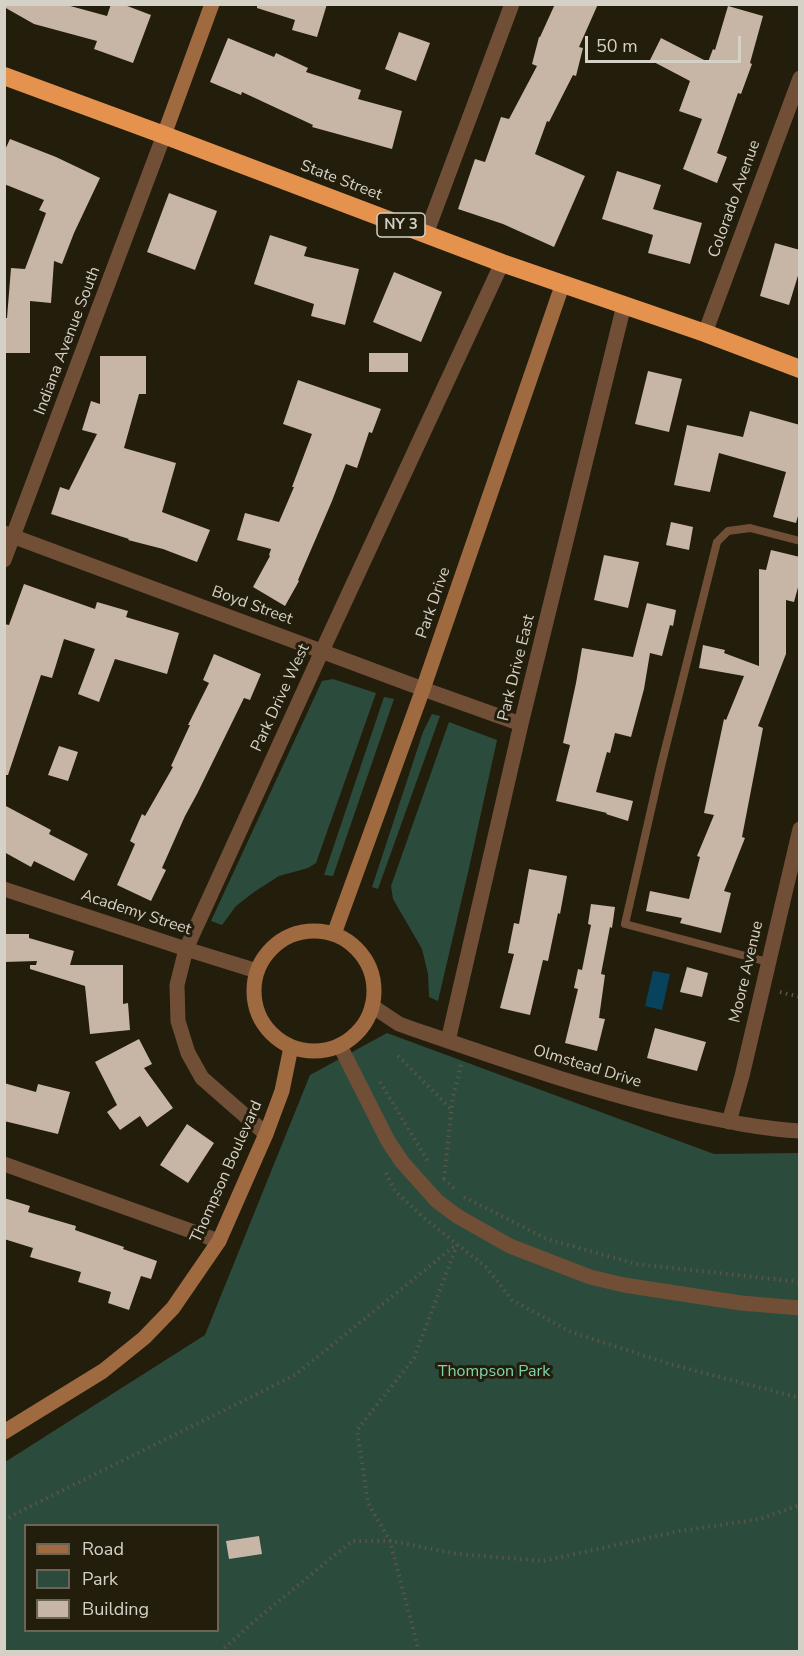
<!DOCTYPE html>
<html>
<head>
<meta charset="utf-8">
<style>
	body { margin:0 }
	#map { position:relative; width:804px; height:1656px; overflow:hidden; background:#231d0c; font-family:"Nunito Sans",sans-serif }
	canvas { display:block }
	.frame { position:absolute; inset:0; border:6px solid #d5d1c6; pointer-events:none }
	.legend { position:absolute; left:24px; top:1524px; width:195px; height:108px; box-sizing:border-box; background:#231d0c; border:2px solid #6a6556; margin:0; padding:8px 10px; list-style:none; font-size:18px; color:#d5d1c6 }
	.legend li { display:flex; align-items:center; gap:12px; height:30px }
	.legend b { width:30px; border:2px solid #6a6556 }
	.scale { position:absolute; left:585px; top:36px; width:156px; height:27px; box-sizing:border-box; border:3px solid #d5d1c6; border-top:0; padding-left:8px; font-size:18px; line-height:21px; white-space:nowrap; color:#d5d1c6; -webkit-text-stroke:4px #231d0c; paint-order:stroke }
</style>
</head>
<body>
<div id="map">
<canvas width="804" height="1656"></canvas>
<div class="frame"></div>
<ul class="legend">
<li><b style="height:8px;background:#a06a41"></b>Road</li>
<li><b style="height:16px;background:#2b4c3c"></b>Park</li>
<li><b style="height:16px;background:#c7b5a6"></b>Building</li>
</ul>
<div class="scale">50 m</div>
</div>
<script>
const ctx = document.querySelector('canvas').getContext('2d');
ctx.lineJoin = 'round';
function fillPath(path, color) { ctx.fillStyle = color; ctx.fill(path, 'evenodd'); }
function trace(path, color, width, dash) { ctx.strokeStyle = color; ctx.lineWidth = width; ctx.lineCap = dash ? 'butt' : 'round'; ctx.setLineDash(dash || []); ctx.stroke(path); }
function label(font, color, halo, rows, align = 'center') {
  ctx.font = font + ' "Nunito Sans",sans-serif'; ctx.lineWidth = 6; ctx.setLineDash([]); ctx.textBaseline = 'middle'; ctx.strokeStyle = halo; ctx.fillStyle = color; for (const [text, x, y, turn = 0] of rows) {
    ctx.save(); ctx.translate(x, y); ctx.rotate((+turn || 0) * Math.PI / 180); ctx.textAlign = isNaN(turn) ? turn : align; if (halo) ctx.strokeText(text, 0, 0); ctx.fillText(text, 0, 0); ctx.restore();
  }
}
fillPath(new Path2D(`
	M333,679L376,693L316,863L308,868L279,876L254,892L236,906L222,925L211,921L322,681Z
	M384,697L394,699L333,876L324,875Z
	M432,714L440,716L378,889L372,887L423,732Z
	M449,722L497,740L469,868L438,1001L429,997L428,974L422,949L393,899L391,886Z
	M387,1033L714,1154L799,1153V1651L5,1652V1462L205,1335L310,1075ZM26,1526H218V1630H26Z`), '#2b4c3c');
fillPath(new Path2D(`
	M653,971L670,974L662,1010L645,1006Z`), '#07435d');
fillPath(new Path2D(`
	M4,4H63L107,16L111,4H122L151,15L133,63L94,49L97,41L34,24L4,7Z
	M257,4H327L317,37L292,30L295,20L257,8Z
	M555,4H598L579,47L583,48L576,76L573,75L549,122L547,121L535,154L585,176L554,247L503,224L458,209L475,159L485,162L501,117L509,119L537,66L532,64L539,37H540Z
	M728,6L763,16L750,63L752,64L741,94L738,93L717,153L727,157L717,183L683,169L702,119L679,111L690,81L650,60L661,38L708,62L713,49L715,50Z
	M399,32L430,43L416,81L385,69Z
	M228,38L274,57L276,53L308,68L306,72L361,90L358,99L402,111L392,149L312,127L313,125L242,92L241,95L210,82Z
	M10,139L56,157L100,178L74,233L62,264L54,261L51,303L30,301V353H4V318H7L11,268L25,269L46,213L39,210L44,200L4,184V152Z
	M617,171L661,185L653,209L702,223L690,264L648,253L653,235L602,219Z
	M169,193L217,211L195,270L147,252Z
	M270,235L307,247L304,256L359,269L345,325L311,316L314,304L254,284Z
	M775,243L800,250V269L789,305L760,296Z
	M394,272L442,292L421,342L373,322Z
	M369,353H408V372H369Z
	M100,356H146V394H139L124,448L176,463L162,512L210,530L197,562L163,549L128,540L129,539L51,514L60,487L69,490L97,434L82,430L91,401L100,404Z
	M648,371L682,379L669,432L635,424Z
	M298,380L381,409L372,433L369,432L357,468L346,464L332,501L298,580L299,581L285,606L253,587L270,556L269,555L271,549L237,540L245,513L279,522L294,487H292L312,434L283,424Z
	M750,411L800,425V509L796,523L773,517L786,472L719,453L710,492L674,485L687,425L743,437Z
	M671,522L693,527L689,550L666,545Z
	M771,550L800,557V580L794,602L786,600V654L758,726L763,728L742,837L745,838L724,891L731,893L721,933L680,923L682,918L646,911L650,891L689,899L700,857L697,856L714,815L704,813L724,719L726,720L744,676L699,668L703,645L725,650L724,653L759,666V569L766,570Z
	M604,555L639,562L628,608L594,600Z
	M24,584L95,609L97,602L128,611L126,617L179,633L167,674L115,659L99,702L78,694L95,649L64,639L52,678L41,675L8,775H4V624L9,625Z
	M647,603L676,610L673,626L670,625L662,656L650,653L644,689L631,737L615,733L610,753L607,752L596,792L633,801L628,821L606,814L607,813L556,801L570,745L563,743L576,683L582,648L633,657Z
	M214,654L261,674L250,700L244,698L197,794L185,816L162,868L166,870L151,901L117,885L135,844L130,841L142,814L145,816L173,767L171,766L190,725H188L209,683L203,680Z
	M59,746L78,752L68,781L48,775Z
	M4,805L51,830L49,834L88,854L74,881L34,861L31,867L4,852Z
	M529,869L567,876L560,914L558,913L548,961L543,960L530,1015L500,1008L514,954L508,953L514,923L519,924Z
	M591,904L615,907L612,928L610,927L601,974L605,975L599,1018L605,1019L597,1051L565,1043L578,989L574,988L578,969L582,970L591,925L588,924Z
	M4,934H29V938L74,951L70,965H123V1004L128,1003L130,1030L90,1034L85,986L30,969V965H36L37,961L4,962Z
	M687,967L708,973L702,997L680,992Z
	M655,1028L706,1042L697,1071L647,1058Z
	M139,1039L152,1064L144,1068L173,1108L147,1127L140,1116L120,1130L107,1112L117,1105L95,1062Z
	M4,1083L36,1092L38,1084L70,1092L58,1134L4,1121Z
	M187,1124L214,1143L188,1183L160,1165Z
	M4,1198L30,1206L28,1212L76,1226L75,1230L124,1247L123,1249L157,1261L151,1279L141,1276L129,1310L108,1303L111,1292L78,1282L81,1272L30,1257L33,1248L4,1239Z
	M259,1536L262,1554L229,1559L226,1541Z`), '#c7b5a6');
trace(new Path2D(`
	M780,992L800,997
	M398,1056L452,1110
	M380,1082L429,1163
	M386,1173L395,1191L424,1218L487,1268L512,1300L571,1332L670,1364L800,1398
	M444,1179L456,1190
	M444,1179L453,1096L462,1062
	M464,1197L547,1239L636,1264L800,1282
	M4,1521L17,1513L295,1375L457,1244
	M220,1652L251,1624L352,1541H390L458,1554L543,1561L680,1531L760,1519L800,1505
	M419,1652L390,1541L368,1503L357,1430L414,1358L457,1245`), '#5a5546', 4, [1.5, 4.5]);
trace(new Path2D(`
	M768,962L625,924L661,766L717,542L728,531L750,528L800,541`), '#704f36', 8);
trace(new Path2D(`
	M426,234L512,4
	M705,333L800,78
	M4,533L423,689L521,724
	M4,560L164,135
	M4,889L186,949L257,971
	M372,1006L399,1024L413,1029C503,1060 594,1092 687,1113C724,1121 762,1129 800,1131
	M448,1041L521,724L624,305
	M340,1046L388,1141L402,1162L437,1201L457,1216L510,1246L590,1277L624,1285L741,1303L800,1308
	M729,1122L742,1076L800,829
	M266,1134L202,1078L188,1053L178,1021L177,985L186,949L322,651L502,263
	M4,1164L219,1241`), '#704f36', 15);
trace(new Path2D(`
	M164,135L212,4
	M254 991a60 60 0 1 1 120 0a60 60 0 1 1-120 0Z
	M334,934L423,689L563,283
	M4,1432L103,1371L144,1338L173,1308L219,1241L266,1134L282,1091L291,1047`), '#a06a41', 15);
trace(new Path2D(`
	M4,76L164,135L502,263L705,333L800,369`), '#e5924e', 18);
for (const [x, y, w] of [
	[401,225,48]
]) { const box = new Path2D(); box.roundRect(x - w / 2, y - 12, w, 24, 4.5); ctx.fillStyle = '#231d0c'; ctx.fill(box); trace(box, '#d5d1c6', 1.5); }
label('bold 15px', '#d5d1c6', null, [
	["NY 3",401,225]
]);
label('16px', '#d5d1c6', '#231d0c', [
	["State Street",341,181,21],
	["Colorado Avenue",735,199,-70],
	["Indiana Avenue South",68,341,-69],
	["Park Drive",434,603,-71],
	["Boyd Street",252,606,20],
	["Park Drive East",517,668,-76],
	["Park Drive West",281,698,-65],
	["Academy Street",136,913,18],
	["Moore Avenue",747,972,-77],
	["Olmstead Drive",587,1067,17],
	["Thompson Boulevard",227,1172,-66]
]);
label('16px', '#80d4ac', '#231d0c', [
	["Thompson Park",494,1372]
]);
</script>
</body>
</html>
